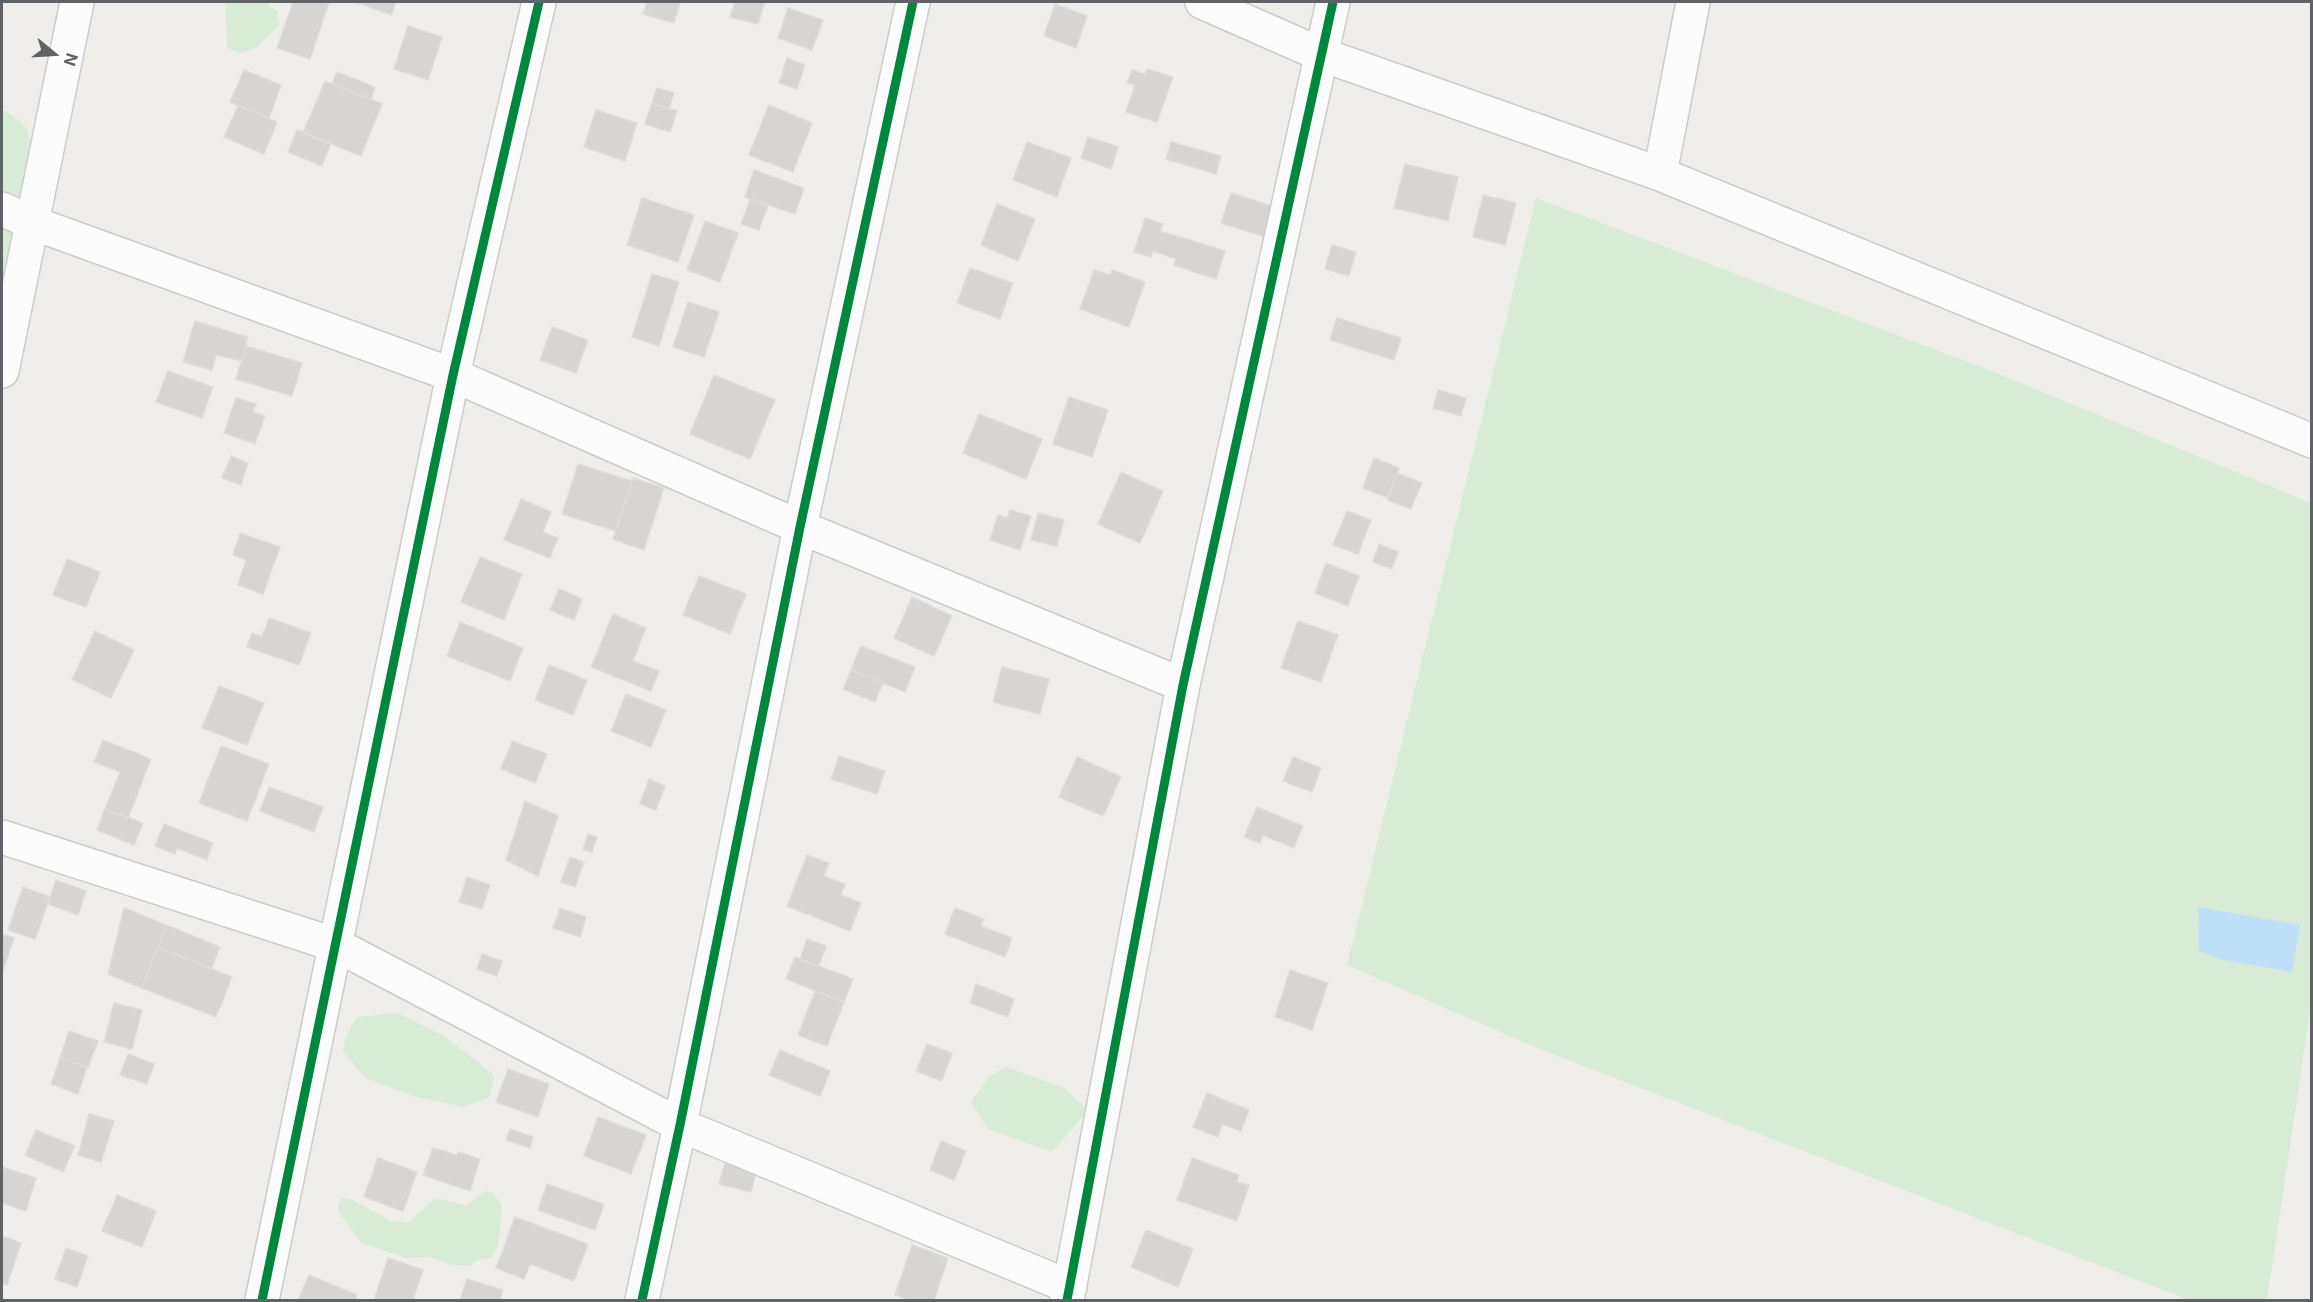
<!DOCTYPE html>
<html>
<head>
<meta charset="utf-8">
<style>
	body { margin:0 }
	#map { position:relative; width:2313px; height:1302px; overflow:hidden; background:#efeeea; font-family:Inter,sans-serif }
	canvas { display:block }
	.frame { position:absolute; inset:0; border:3px solid #5f6368; pointer-events:none }
	.north { position:absolute; left:24px; top:24px; width:60px; height:60px; -webkit-text-stroke:4px #fff; paint-order:stroke; rotate:108deg; font-size:16px; font-weight:700; line-height:24px; text-align:center; color:#5f6368 }
	.north::after { content:''; display:block; margin:auto; width:21px; height:27px; background:#5f6368; clip-path:polygon(50% 0,100% 100%,50% 72%,0 100%) }
</style>
</head>
<body>
<div id="map">
<canvas width="2313" height="1302"></canvas>
<div class="frame"></div>
<div class="north">N</div>
</div>
<script>
const ctx = document.querySelector('canvas').getContext('2d');
ctx.lineJoin = 'round';
function fillPath(path, color) { ctx.fillStyle = color; ctx.fill(path, 'evenodd'); }
function trace(path, color, width, dash) { ctx.strokeStyle = color; ctx.lineWidth = width; ctx.lineCap = dash ? 'butt' : 'round'; ctx.setLineDash(dash || []); ctx.stroke(path); }
fillPath(new Path2D(`
	M225,2H269V6L277,11L280,24L257,47L242,53L227,48Z
	M2,110C12,114 21,120 27,130C40,156 11,254 4,286L2,287Z
	M1536,198L1989,370L2311,503V1005L2267,1300H2189L1537,1048L1347,965Z
	M398,1013L444,1036L492,1073L494,1080L489,1097L463,1107L413,1096L366,1078L343,1052L345,1038L357,1017Z
	M1006,1067L1065,1088L1088,1111L1052,1152L988,1129L971,1102L990,1076Z
	M485,1191L493,1193L502,1205L498,1246L492,1257L476,1261L470,1266L452,1265L431,1257L406,1258L362,1243L338,1211V1204L342,1198L350,1199L392,1221L407,1223L436,1198L466,1205Z`), '#d8ebd6');
fillPath(new Path2D(`
	M2198,907L2300,925L2292,972L2219,959L2199,951Z`), '#bfe0f9');
const building = new Path2D(`
	M293,2H329L310,59L277,48Z
	M356,2H396L391,15Z
	M647,2H680L674,23L643,14Z
	M735,2H765L758,24L730,17Z
	M1055,4L1087,16L1076,48L1044,36Z
	M788,8L823,20L812,50L778,38Z
	M408,26L442,37L428,80L394,69Z
	M787,58L805,65L797,89L779,83Z
	M1147,69L1173,77L1157,122L1126,112L1135,85L1127,83L1132,70L1145,74Z
	M244,70L281,85L269,118L230,102Z
	M337,72L375,87L371,99L332,84Z
	M325,81L382,104L361,156L303,133Z
	M657,88L674,93L669,109L652,103Z
	M652,103L677,111L670,132L645,124Z
	M238,105L277,122L264,154L224,137Z
	M769,105L812,123L793,172L749,155Z
	M596,110L637,123L625,161L584,147Z
	M297,130L331,143L322,166L288,152Z
	M1088,137L1118,147L1111,169L1081,158Z
	M1027,142L1071,158L1057,197L1013,180Z
	M1171,142L1221,156L1216,174L1166,159Z
	M1405,164L1458,177L1448,221L1394,208Z
	M754,170L804,188L795,214L745,197Z
	M1231,193L1278,208L1269,238L1221,223Z
	M1483,195L1516,203L1505,245L1473,237Z
	M642,198L694,215L678,262L627,245Z
	M750,199L768,205L759,230L741,224Z
	M997,204L1035,219L1018,261L981,245Z
	M1145,218L1163,224L1160,231L1225,251L1216,279L1174,265L1176,259L1153,251L1151,257L1134,252Z
	M705,221L738,233L720,282L687,270Z
	M1332,245L1356,252L1349,276L1325,269Z
	M970,268L1013,283L1000,319L957,303Z
	M1094,270L1110,275L1112,270L1145,282L1129,327L1080,309Z
	M652,274L679,282L659,346L632,337Z
	M688,302L719,312L704,357L673,347Z
	M1337,318L1401,338L1394,360L1330,340Z
	M195,321L248,337L242,361L216,355L212,370L183,362Z
	M552,327L588,340L576,373L540,360Z
	M246,346L302,363L292,396L236,379Z
	M168,371L213,387L202,418L156,402Z
	M714,375L775,400L750,459L690,434Z
	M1438,390L1466,398L1461,416L1433,408Z
	M1069,397L1108,410L1092,457L1053,444Z
	M236,398L256,404L253,412L265,416L255,444L224,433Z
	M979,414L1042,439L1026,479L963,453Z
	M231,456L248,463L241,485L222,478Z
	M1374,458L1399,468L1388,498L1363,488Z
	M578,464L632,481L616,531L562,514Z
	M1121,472L1163,491L1140,543L1098,524Z
	M1397,473L1422,483L1411,509L1387,500Z
	M633,478L664,488L644,550L613,539Z
	M521,499L551,512L543,532L558,538L550,558L504,540Z
	M1010,510L1031,516L1020,550L990,540L998,515L1007,518Z
	M1347,511L1371,520L1358,554L1333,545Z
	M1038,513L1064,520L1057,546L1031,540Z
	M240,533L280,547L263,594L238,585L246,560L233,555Z
	M1379,544L1398,552L1392,569L1373,562Z
	M480,557L522,574L504,620L461,602Z
	M67,559L100,572L86,607L53,595Z
	M1326,563L1359,576L1348,606L1315,593Z
	M699,576L746,594L730,634L683,615Z
	M559,589L582,599L574,620L550,610Z
	M912,597L952,616L934,656L894,638Z
	M613,614L646,628L633,661L659,671L651,691L591,667Z
	M269,618L311,633L299,665L247,647L252,633L262,637Z
	M1298,621L1338,635L1321,682L1281,668Z
	M460,622L523,648L510,681L447,656Z
	M95,631L134,650L111,698L72,679Z
	M861,646L915,667L905,692L851,670Z
	M549,665L587,680L573,715L535,700Z
	M1002,667L1049,679L1040,714L993,702Z
	M851,670L883,683L875,702L843,689Z
	M219,686L264,703L247,745L202,728Z
	M626,694L666,710L651,747L611,731Z
	M103,740L151,759L128,818L105,809L120,772L94,762Z
	M512,741L547,754L535,783L501,769Z
	M221,746L269,764L247,821L199,803Z
	M839,756L885,771L877,794L831,779Z
	M1077,757L1121,777L1103,816L1059,797Z
	M1293,757L1321,768L1312,792L1283,781Z
	M649,779L665,786L656,810L640,804Z
	M269,787L323,807L314,832L260,811Z
	M525,801L558,816L538,876L506,860Z
	M1257,807L1303,826L1294,848L1263,835L1260,843L1244,837Z
	M105,809L143,823L134,845L97,830Z
	M164,824L213,843L207,860L177,848L175,854L155,846Z
	M588,834L597,837L592,852L583,850Z
	M807,855L829,863L824,876L845,884L841,895L861,903L850,931L787,906Z
	M570,857L584,862L575,887L561,882Z
	M467,877L490,885L482,909L459,902Z
	M56,880L86,891L78,915L48,904Z
	M23,887L50,897L35,939L8,930Z
	M124,908L166,925L142,988L108,974Z
	M560,908L586,917L580,937L553,928Z
	M955,908L984,919L981,926L1012,938L1005,957L945,934Z
	M166,925L220,947L211,969L158,947Z
	M2,934L14,938L2,974Z
	M807,939L826,946L819,966L800,960Z
	M158,947L232,977L216,1017L142,988Z
	M482,954L502,961L497,976L477,969Z
	M795,957L853,979L844,1002L786,979Z
	M1290,970L1328,983L1312,1030L1275,1017Z
	M976,984L1014,999L1008,1017L970,1003Z
	M815,991L844,1002L827,1046L798,1035Z
	M114,1003L142,1010L132,1049L104,1042Z
	M69,1031L98,1041L88,1068L60,1058Z
	M927,1044L952,1053L942,1081L916,1071Z
	M780,1050L830,1071L820,1096L769,1075Z
	M128,1054L154,1064L147,1084L120,1075Z
	M60,1058L87,1067L78,1094L51,1084Z
	M508,1069L549,1084L538,1117L496,1102Z
	M1207,1093L1249,1110L1241,1131L1222,1124L1218,1137L1193,1127Z
	M89,1114L114,1121L101,1162L78,1155Z
	M598,1117L646,1135L631,1174L584,1156Z
	M510,1129L533,1137L530,1148L506,1140Z
	M36,1130L75,1146L63,1172L25,1155Z
	M941,1141L966,1151L954,1180L930,1170Z
	M433,1148L457,1155L458,1152L480,1159L470,1191L423,1175Z
	M378,1158L417,1172L403,1211L364,1197Z
	M1192,1158L1239,1175L1237,1182L1249,1185L1237,1221L1177,1200Z
	M725,1163L756,1172L751,1192L719,1184Z
	M2,1167L36,1178L26,1211L2,1203Z
	M547,1184L604,1204L595,1230L538,1210Z
	M117,1195L156,1211L142,1247L102,1231Z
	M515,1217L588,1244L574,1281L530,1264L524,1279L496,1268Z
	M1146,1230L1193,1249L1178,1287L1131,1267Z
	M2,1236L21,1243L7,1285L2,1283Z
	M912,1245L948,1258L934,1300H910L895,1295Z
	M66,1248L88,1256L77,1287L55,1279Z
	M388,1258L423,1270L413,1300H374Z
	M309,1275L357,1295L355,1300H298Z
	M467,1279L503,1290L500,1300H460Z`);
fillPath(building, '#d6d5d3');
trace(building, '#deddd9', 1.5);
const minor = new Path2D(`
	M1202,2L1320,54L1660,174L2312,441
	M1660,174L1693,2
	M2,209L30,222L453,375L800,527L1183,685
	M2,371L77,2
	M2,837L336,945L680,1125L1070,1287
	M262,1300L453,375L539,2
	M642,1300L680,1125L800,527L913,2
	M1067,1300L1183,685L1333,2`);
trace(minor, '#cbcccc', 36);
trace(minor, '#fdfcfc', 33);
trace(new Path2D(`
	M262,1300L453,375L539,2
	M642,1300L680,1125L800,527L913,2
	M1067,1300L1183,685L1333,2`), '#00873e', 9);
</script>
</body>
</html>
